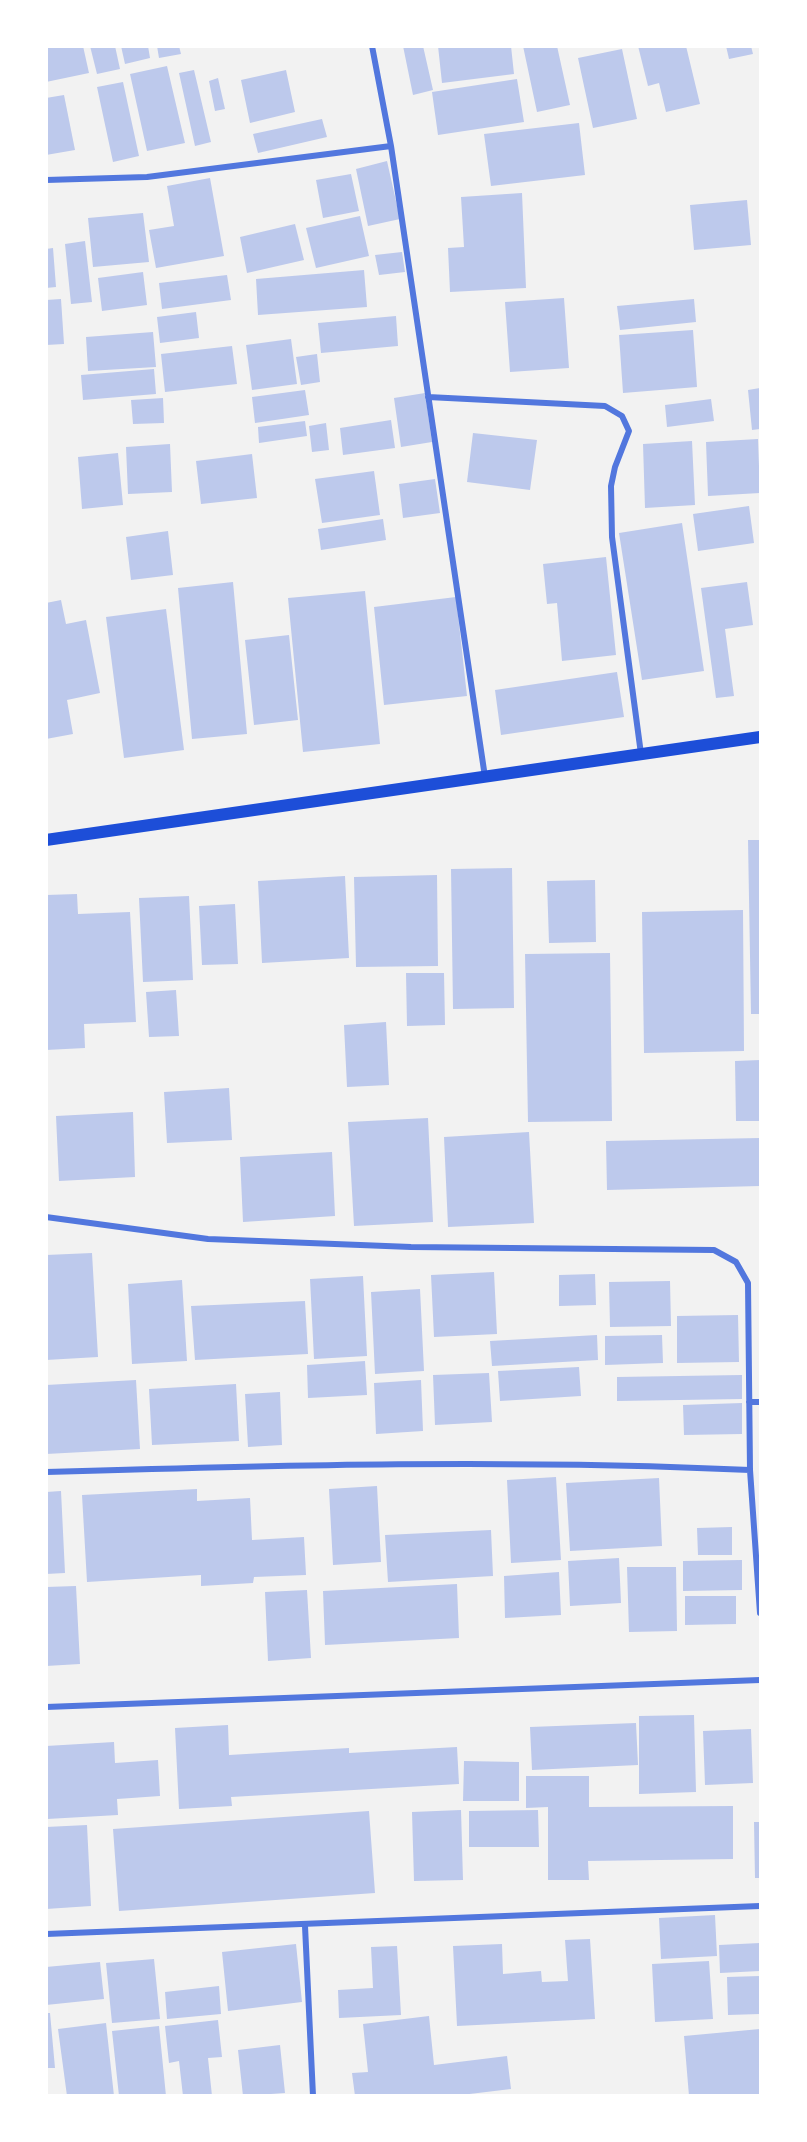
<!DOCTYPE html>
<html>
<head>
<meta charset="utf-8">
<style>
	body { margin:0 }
	#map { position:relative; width:807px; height:2142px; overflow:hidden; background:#f2f2f2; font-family:"Asap Condensed",sans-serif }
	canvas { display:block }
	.frame { position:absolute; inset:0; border:48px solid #fff; pointer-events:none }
</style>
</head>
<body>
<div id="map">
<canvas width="807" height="2142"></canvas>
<div class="frame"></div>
</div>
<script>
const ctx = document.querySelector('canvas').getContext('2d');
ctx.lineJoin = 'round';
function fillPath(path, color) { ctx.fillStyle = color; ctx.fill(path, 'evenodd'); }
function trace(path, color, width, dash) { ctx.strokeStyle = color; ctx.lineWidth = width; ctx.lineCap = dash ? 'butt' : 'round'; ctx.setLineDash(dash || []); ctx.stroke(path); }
fillPath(new Path2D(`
	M46,46H83L89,73L46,82Z
	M90,46H115L120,69L97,74Z
	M121,46H148L150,58L125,64Z
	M157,46H179L181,54L159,58Z
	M403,46H423L433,90L413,95Z
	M438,46H511L514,74L442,83Z
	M523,46H557L570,105L537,112Z
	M638,46H686L700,104L666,112L659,83L648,86Z
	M726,46H751L753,54L729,59Z
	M622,49L637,119L593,128L578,58Z
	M167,66L185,143L147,151L130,74Z
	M194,70L211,142L195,146L179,73Z
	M286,70L295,112L250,123L241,80Z
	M218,78L225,109L215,111L209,81Z
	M517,79L524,122L438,135L432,92Z
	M123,82L139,156L113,162L97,87Z
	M64,95L75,150L46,155V98Z
	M322,119L327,137L258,153L253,134Z
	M579,123L585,175L491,186L484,134Z
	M387,161L400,219L368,226L356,169Z
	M351,174L359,211L323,218L316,180Z
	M210,178L224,256L156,268L149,230L174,226L167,186Z
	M522,193L526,288L450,292L448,248L464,247L461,197Z
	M747,200L751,245L694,250L690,205Z
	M143,213L149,262L93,267L88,218Z
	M360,216L369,256L316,268L306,228Z
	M295,224L304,260L247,273L240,237Z
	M85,241L92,302L71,304L65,244Z
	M53,248L56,287L46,288V249Z
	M402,252L405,272L379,275L375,255Z
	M364,270L367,307L258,315L256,279Z
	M143,272L147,305L102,311L98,278Z
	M227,275L231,300L162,309L159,283Z
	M564,298L569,368L510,372L505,302Z
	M61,299L64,344L46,345V300Z
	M694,299L696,322L620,330L617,306Z
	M196,312L199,338L160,343L157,317Z
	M396,316L398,346L321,353L318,323Z
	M693,330L697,387L623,393L619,335Z
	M153,332L156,367L88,371L86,337Z
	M291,339L297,384L252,390L246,345Z
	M232,346L237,384L165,392L161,354Z
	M317,354L320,382L301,385L296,357Z
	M154,369L156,394L83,400L81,375Z
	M760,388V429L752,430L748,390Z
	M305,390L309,415L255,423L252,397Z
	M425,393L432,442L401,447L394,398Z
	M163,398L164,423L133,424L131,400Z
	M711,399L714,421L667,427L665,405Z
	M391,420L395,448L343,455L340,428Z
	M305,421L307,436L259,443L258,427Z
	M326,423L329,450L312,452L309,426Z
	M473,433L537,440L530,490L467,482Z
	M758,439L760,493L708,496L706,442Z
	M692,441L695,505L645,508L643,444Z
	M170,444L172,492L128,494L126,447Z
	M118,453L123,505L82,509L78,457Z
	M252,454L257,498L201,504L196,461Z
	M374,471L380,515L322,523L315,479Z
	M435,479L440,513L403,518L399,484Z
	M749,506L754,543L698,551L693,514Z
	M383,519L386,540L321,550L318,529Z
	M682,523L704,671L642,680L619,533Z
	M168,531L173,575L131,580L126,537Z
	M606,557L616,655L562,661L557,603L547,604L543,564Z
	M233,582L247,734L192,739L178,588Z
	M747,582L753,625L725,629L734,696L716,698L701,588Z
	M365,591L380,744L303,752L288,598Z
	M456,597L467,696L384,705L374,607Z
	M61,600L66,624L86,620L100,693L67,700L73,734L46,739V603Z
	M166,609L184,750L124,758L106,617Z
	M289,635L298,720L254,725L245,640Z
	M617,672L624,717L501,735L495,690Z
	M748,840H760V1014H751Z
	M512,868L514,1008L453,1009L451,869Z
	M437,875L438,966L356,967L354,877Z
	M345,876L349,958L262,963L258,881Z
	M595,880L596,942L549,943L547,881Z
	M77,894L78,914L130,912L136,1022L84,1024L85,1048L46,1050V895Z
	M189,896L193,980L143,982L139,898Z
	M235,904L238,964L202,965L199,906Z
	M743,910L744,1051L644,1053L642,912Z
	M610,953L612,1121L528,1122L525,954Z
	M406,973H444L445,1025L407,1026Z
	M176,990L179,1036L149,1037L146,992Z
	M386,1022L389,1085L347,1087L344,1025Z
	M760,1060V1121H736L735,1061Z
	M229,1088L232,1140L167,1143L164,1092Z
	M133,1112L135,1177L59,1181L56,1116Z
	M428,1118L433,1222L354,1226L348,1122Z
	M529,1132L534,1223L448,1227L444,1137Z
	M760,1138V1186L607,1190L606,1141Z
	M332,1152L335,1216L243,1222L240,1157Z
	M92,1253L98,1357L46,1360V1255Z
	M494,1272L497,1334L434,1337L431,1275Z
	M595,1274L596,1305L559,1306V1275Z
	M363,1276L367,1356L314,1359L310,1279Z
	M182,1280L187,1361L132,1364L128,1284Z
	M670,1281L671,1326L610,1327L609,1282Z
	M420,1289L424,1371L375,1374L371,1292Z
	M305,1301L308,1354L195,1360L191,1306Z
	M738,1315L739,1362L677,1363V1316Z
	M597,1335L598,1360L492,1366L490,1341Z
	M662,1335L663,1363L605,1365V1336Z
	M365,1361L367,1395L308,1398L307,1365Z
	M579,1367L581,1396L500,1401L498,1371Z
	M489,1373L492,1422L435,1425L433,1375Z
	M742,1375V1399L617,1401V1377Z
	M136,1380L140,1449L46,1454V1385Z
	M421,1380L423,1431L376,1434L374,1383Z
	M236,1384L239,1441L152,1445L149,1389Z
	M280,1392L282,1445L248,1447L245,1394Z
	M742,1403V1434L684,1435L683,1405Z
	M556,1477L561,1560L511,1563L507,1480Z
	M659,1478L662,1546L570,1551L566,1483Z
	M377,1486L381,1562L333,1565L329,1489Z
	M197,1489V1501L250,1498L252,1540L304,1537L306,1575L254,1577L253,1583L201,1586V1575L87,1582L82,1495Z
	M61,1491L65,1573L46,1574V1492Z
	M732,1527V1555H698L697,1528Z
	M491,1530L493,1576L388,1582L385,1535Z
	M619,1558L621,1603L570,1606L568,1561Z
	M742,1560V1590L683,1591V1561Z
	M627,1567H676L677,1631L629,1632Z
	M559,1572L561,1615L505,1618L504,1576Z
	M457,1584L459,1638L325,1645L323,1591Z
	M76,1586L80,1664L46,1666V1587Z
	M307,1590L311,1658L268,1661L265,1592Z
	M685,1596H736V1624L685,1625Z
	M694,1715L696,1792L639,1794V1716Z
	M636,1723L638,1765L532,1770L530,1727Z
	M228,1725L229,1755L349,1748V1753L457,1747L459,1784L231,1797L232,1806L179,1809L175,1728Z
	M751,1729L753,1783L705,1785L703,1731Z
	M114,1742L115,1763L158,1760L160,1796L117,1799L118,1815L47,1819L46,1746Z
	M464,1761L519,1762V1801H463Z
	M526,1776H589V1807L733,1806V1859L588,1861L589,1880H548V1807L526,1808Z
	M461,1810L463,1880L414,1881L412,1812Z
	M538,1810L539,1847H469V1811Z
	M369,1811L375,1893L119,1911L113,1829Z
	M754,1822H760V1878H755Z
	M87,1825L91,1906L46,1909V1827Z
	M715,1915L717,1956L661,1959L659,1918Z
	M590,1939L595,2019L457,2026L453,1946L502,1944L503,1974L541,1971L542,1982L568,1981L565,1940Z
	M760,1943V1971L720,1973L719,1945Z
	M296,1944L302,2002L228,2011L222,1952Z
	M397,1946L401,2015L339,2018L338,1990L373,1988L371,1947Z
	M154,1959L160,2019L112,2023L106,1963Z
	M709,1961L713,2019L655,2022L652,1964Z
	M100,1962L104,1999L46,2005V1967Z
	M760,1976V2014L728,2015L727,1977Z
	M219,1986L221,2014L167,2019L165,1992Z
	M46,2013H50L55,2068H46Z
	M429,2016L434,2065L507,2056L511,2089L453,2096H355L352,2073L368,2072L363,2024Z
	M218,2020L222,2057L208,2058L212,2096H183L179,2061L169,2063L165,2026Z
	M106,2023L114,2096H67L58,2029Z
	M159,2026L166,2096H119L112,2031Z
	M760,2029V2094L689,2096L684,2036Z
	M280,2045L285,2093L243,2096L238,2050Z`), '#bdc9ec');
trace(new Path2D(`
	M372,46L391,146L485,777
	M46,180L147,177L391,146
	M428,397L605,406L622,416L629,431L615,467L611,486L612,537L641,754
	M46,1217L208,1239L411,1247L714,1250L736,1262L748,1283L750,1470L760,1613
	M749,1402H760
	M46,1472C281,1465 515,1459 750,1470
	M46,1707L760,1680
	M305,1926L313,2096
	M46,1934L760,1906`), '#5277de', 6);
trace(new Path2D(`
	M46,840L760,737`), '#1d4ed8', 12);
</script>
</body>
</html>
